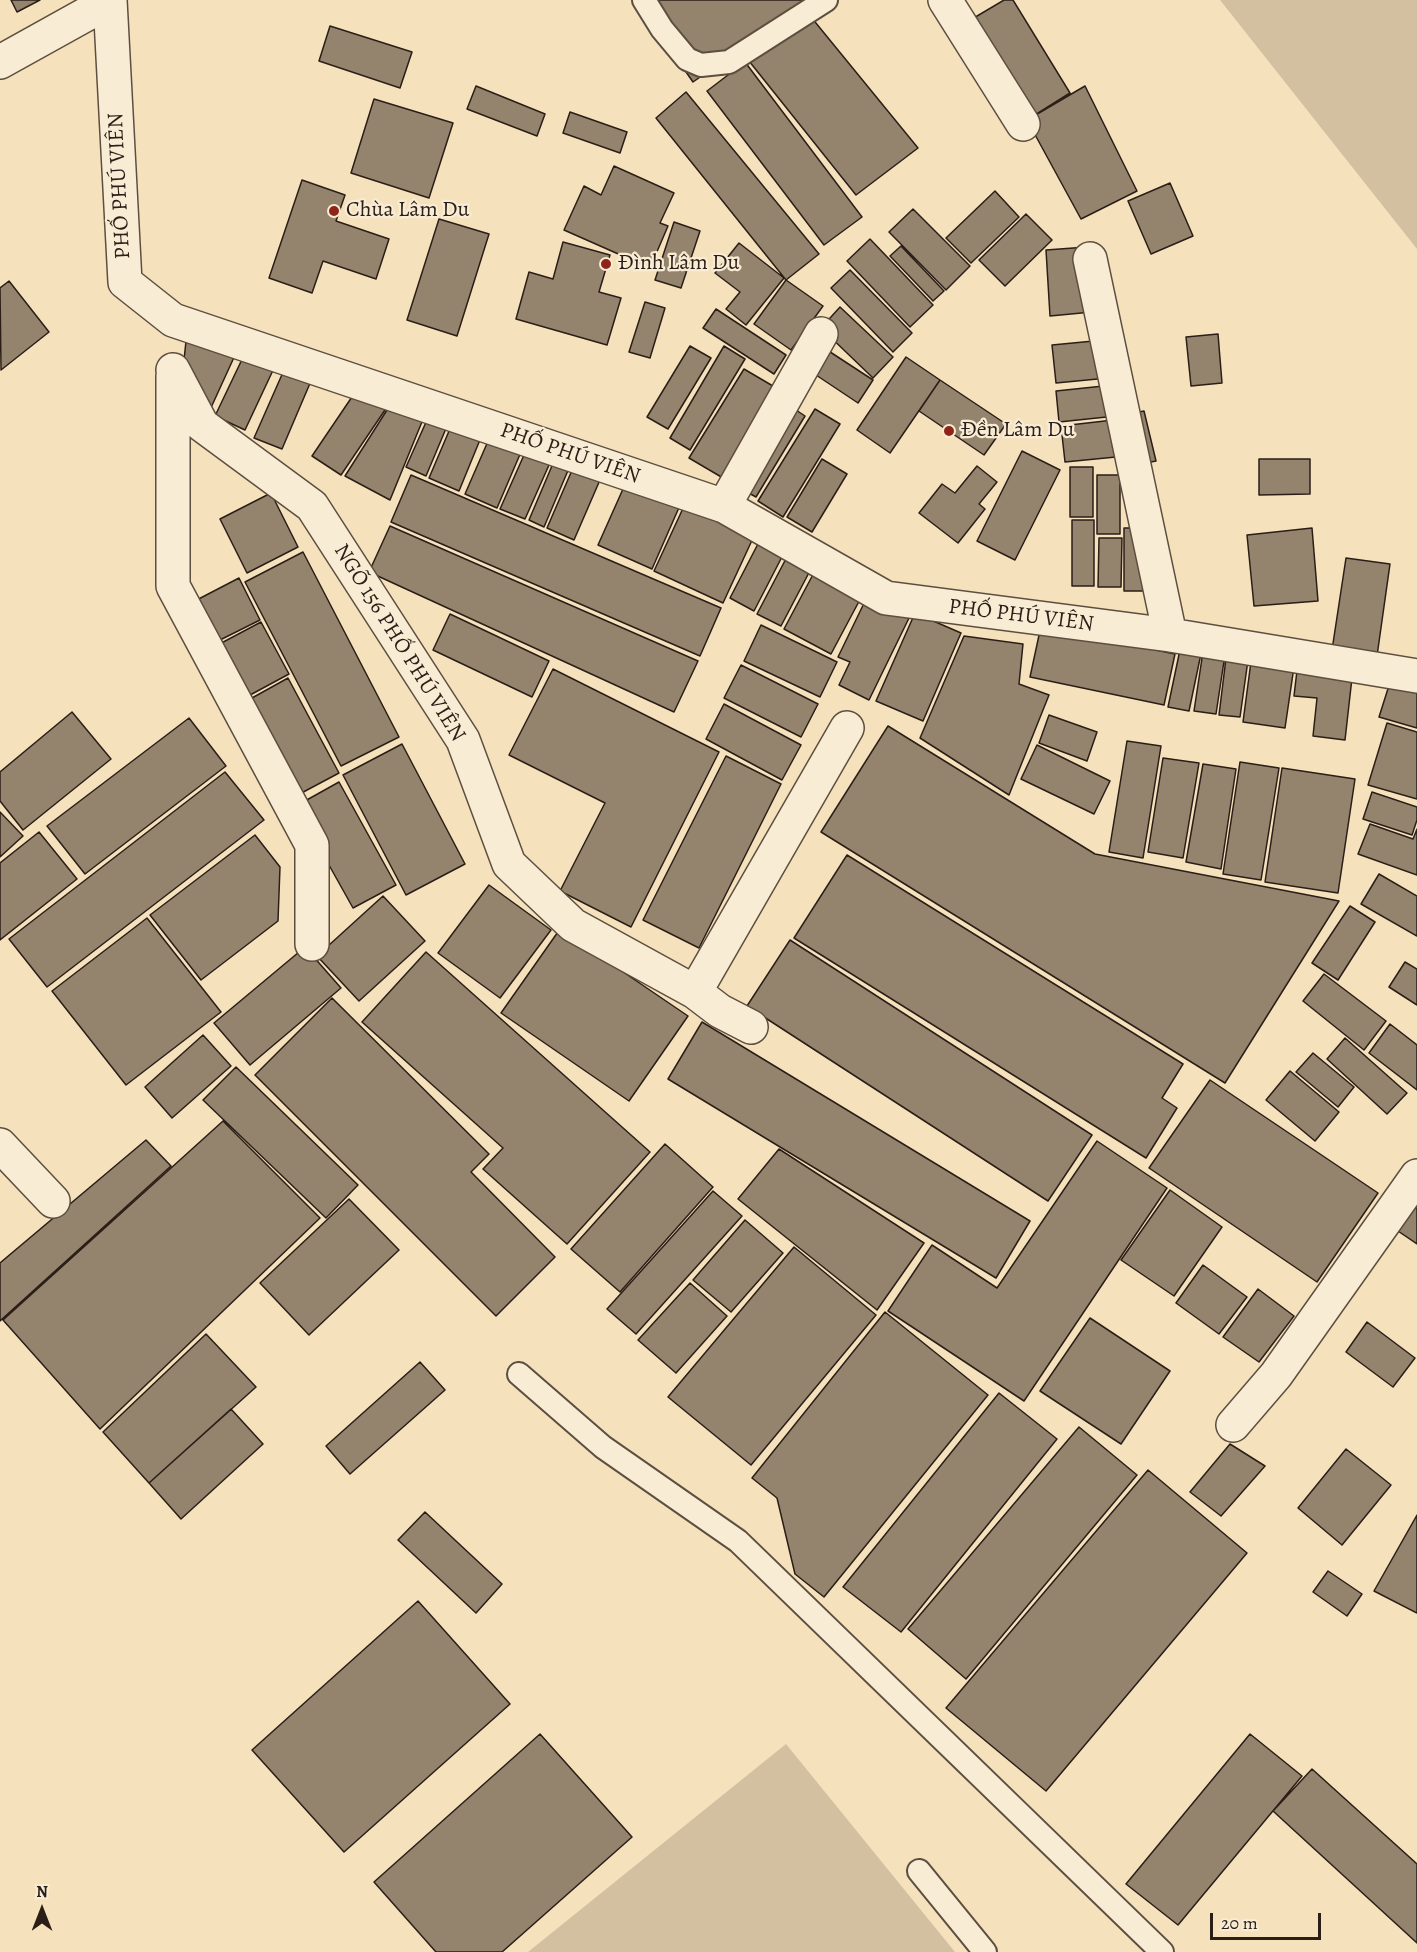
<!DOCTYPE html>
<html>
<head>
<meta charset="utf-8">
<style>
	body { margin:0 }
	#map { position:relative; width:1417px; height:1952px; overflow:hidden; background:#f6e1bd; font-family:Alegreya,serif }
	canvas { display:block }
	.north { position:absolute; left:12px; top:1880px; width:60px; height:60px; -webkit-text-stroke:4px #f9ecd4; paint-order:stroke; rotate:0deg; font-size:16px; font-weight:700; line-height:24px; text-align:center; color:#2a1e17 }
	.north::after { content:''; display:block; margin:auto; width:21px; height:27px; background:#2a1e17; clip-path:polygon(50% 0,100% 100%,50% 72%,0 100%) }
	.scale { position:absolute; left:1210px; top:1913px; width:111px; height:27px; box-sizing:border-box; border:3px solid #2a1e17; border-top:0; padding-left:8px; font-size:18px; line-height:21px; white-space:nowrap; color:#2a1e17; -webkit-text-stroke:4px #f9ecd4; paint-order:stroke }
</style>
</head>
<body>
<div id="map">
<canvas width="1417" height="1952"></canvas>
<div class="north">N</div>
<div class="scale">20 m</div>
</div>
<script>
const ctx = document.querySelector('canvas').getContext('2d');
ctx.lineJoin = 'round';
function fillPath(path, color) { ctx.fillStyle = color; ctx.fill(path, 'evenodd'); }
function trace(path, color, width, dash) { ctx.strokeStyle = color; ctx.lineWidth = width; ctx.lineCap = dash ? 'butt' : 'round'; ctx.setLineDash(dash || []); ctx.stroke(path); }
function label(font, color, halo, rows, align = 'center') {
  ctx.font = font + ' Alegreya,serif'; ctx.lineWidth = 4.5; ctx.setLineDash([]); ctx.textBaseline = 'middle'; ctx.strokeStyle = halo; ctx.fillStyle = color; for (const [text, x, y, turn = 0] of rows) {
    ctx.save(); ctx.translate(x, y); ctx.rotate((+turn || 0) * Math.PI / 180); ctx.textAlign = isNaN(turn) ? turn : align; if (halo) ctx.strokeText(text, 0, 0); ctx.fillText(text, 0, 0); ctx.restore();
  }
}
fillPath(new Path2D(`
	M1220,0H1417V249Z
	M786,1744L955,1952H528Z`), '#d3c0a1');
const building = new Path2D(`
	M11,0H40L17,12Z
	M636,0H809L810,1L693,82Z
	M1004,0H1013L1070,93L1027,120L967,22Z
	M811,17L918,148L856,195L749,61Z
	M330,26L412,52L400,88L319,61Z
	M745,62L862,217L824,245L707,91Z
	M476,86L545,114L537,136L467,109Z
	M1085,86L1137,191L1081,219L1027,120Z
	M686,92L819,254L786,280L656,118Z
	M374,99L453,123L429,198L351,173Z
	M570,112L627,132L620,153L563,133Z
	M614,166L674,193L660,223L668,226L650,268L564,230L584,186L601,195Z
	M302,180L345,195L336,221L389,239L376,279L323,261L312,293L269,278Z
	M1170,183L1193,236L1151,254L1128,201Z
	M995,191L1019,217L971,263L946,238Z
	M913,209L970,266L946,290L889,232Z
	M1026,214L1052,240L1005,286L979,260Z
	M439,219L489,234L457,336L407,320Z
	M674,222L700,231L681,288L655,280Z
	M870,239L933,305L910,327L847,261Z
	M563,242L610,255L599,292L621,298L607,345L516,319L529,272L553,279Z
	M739,243L784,278L746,325L726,309L740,292L715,273Z
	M901,246L944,291L933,301L890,256Z
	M1087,247L1092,312L1050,316L1046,250Z
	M850,270L912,333L893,352L831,288Z
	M786,280L823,306L791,350L754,324Z
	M9,281L49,332L1,370L0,288Z
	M645,302L665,308L650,358L629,352Z
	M840,307L893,357L873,378L821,328Z
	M716,309L786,355L774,374L703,328Z
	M187,332L236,353L209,412L183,369Z
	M1218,334L1222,383L1191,386L1186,337Z
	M1104,340L1108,378L1056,383L1052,345Z
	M690,346L711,358L668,429L647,417Z
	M724,346L745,359L690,450L670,438Z
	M821,346L873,380L858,403L807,369Z
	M246,351L275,366L245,430L215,416Z
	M906,357L940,380L890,453L857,430Z
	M744,369L778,389L723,478L689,458Z
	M284,370L311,381L282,449L254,438Z
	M940,380L1006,424L984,455L919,411Z
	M1113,385L1116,416L1059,422L1056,391Z
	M358,388L387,407L341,475L312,456Z
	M394,399L426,412L390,500L345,476Z
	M787,404L805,416L756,497L738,487Z
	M815,409L840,424L783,517L758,501Z
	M431,411L450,419L426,476L406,467Z
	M1144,411L1156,461L1141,464L1129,414Z
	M455,417L484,430L459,491L429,478Z
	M1122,419L1126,456L1065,462L1061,426Z
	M492,432L524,445L497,508L465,494Z
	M528,446L553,456L525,519L500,509Z
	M1022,451L1060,470L1015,560L977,541Z
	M557,454L572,461L544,527L529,520Z
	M822,459L847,474L812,532L787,517Z
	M1259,459H1310V494L1259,495Z
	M576,461L603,473L574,540L547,528Z
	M977,466L997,482L979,504L985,509L958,543L919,513L942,484L955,493Z
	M1070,467H1093V517H1070Z
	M411,475L721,608L700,656L391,522Z
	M1097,475H1120V534H1097Z
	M627,480L681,503L652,569L598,545Z
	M271,493L298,547L247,573L220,519Z
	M685,504L754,536L723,603L654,571Z
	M1072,520H1094V586H1072Z
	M390,526L698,661L674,712L369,572Z
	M1124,528H1143V591H1124Z
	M1312,528L1318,601L1254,606L1247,535Z
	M761,538L785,551L754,611L730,598Z
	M1099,538H1122L1121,587H1098Z
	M303,552L399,737L341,766L245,582Z
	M789,553L813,565L781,626L757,614Z
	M1346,558L1390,564L1377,656L1332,650Z
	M817,567L864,592L831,654L784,629Z
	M239,578L260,620L210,645L189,604Z
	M868,595L910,616L869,700L839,685L850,662L838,657Z
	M915,613L961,633L923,721L876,701Z
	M450,614L549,661L532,697L433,650Z
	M261,622L289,674L239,701L212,648Z
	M761,625L837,662L820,697L744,661Z
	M1041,626L1175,654L1164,705L1030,677Z
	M964,636L1023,644L1019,684L1049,695L1009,795L920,738Z
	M1181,645L1202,649L1189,711L1168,707Z
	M1204,645L1226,648L1216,714L1194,711Z
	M1227,650L1249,653L1240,717L1219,715Z
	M1252,654L1295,660L1285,728L1243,722Z
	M1298,662L1353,669L1345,740L1313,736L1317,698L1294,696Z
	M741,665L818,704L801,737L724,698Z
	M553,669L719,752L631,927L560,891L605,803L509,755Z
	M1392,676L1417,683V728L1379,717Z
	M288,678L339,773L294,797L243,703Z
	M724,704L801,745L782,780L706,739Z
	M72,712L111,759L23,830L0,801V772Z
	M1049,715L1097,732L1087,761L1039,743Z
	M189,718L226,766L85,874L47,826Z
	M1387,723L1417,732V799L1368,785Z
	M888,726L1095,854L1339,901L1225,1083L821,832Z
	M1127,741L1161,746L1143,858L1109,852Z
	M402,744L465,864L406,895L343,775Z
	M1037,745L1110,781L1094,814L1021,779Z
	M726,756L781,784L699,948L643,920Z
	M1163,758L1199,763L1183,858L1148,852Z
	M1240,762L1279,768L1261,880L1223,874Z
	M1203,764L1236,769L1221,869L1186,862Z
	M1282,768L1355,779L1338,893L1265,882Z
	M225,772L264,820L47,987L9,939Z
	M339,782L396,885L353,908L296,806Z
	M1372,792L1417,807V820L1412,835L1363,819Z
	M0,812L23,836L0,857Z
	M1370,824L1413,839L1417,829V875L1358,854Z
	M39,832L77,879L0,940V863Z
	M255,835L280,867L278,921L201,980L150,915Z
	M847,855L1183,1064L1162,1098L1177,1108L1146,1158L794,938Z
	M1379,874L1417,896V936L1361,904Z
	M489,885L551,930L500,998L438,953Z
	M383,896L425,941L359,1001L317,956Z
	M1350,906L1375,922L1338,980L1312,963Z
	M147,918L221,1012L126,1085L52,991Z
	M560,929L688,1016L629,1101L501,1013Z
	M790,940L1092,1135L1048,1201L747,1006Z
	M305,947L341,988L250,1065L214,1023Z
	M426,952L650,1152L567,1244L483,1169L503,1148L362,1022Z
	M1405,962L1417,969V1005L1389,987Z
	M1324,974L1386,1021L1364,1050L1303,1001Z
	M332,998L489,1154L471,1172L555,1257L496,1316L255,1075Z
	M702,1022L1030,1221L996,1278L668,1079Z
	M1390,1024L1417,1045V1090L1369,1053Z
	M203,1035L231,1066L172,1118L145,1087Z
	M1345,1038L1407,1093L1387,1114L1327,1059Z
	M1313,1053L1354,1087L1338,1107L1296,1072Z
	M236,1067L358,1185L326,1218L203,1100Z
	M1290,1071L1339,1112L1315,1141L1266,1100Z
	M1210,1080L1378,1193L1317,1282L1149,1168Z
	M223,1121L320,1218L100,1429L3,1320Z
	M146,1140L171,1166L0,1321V1263Z
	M1097,1141L1167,1188L1024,1401L888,1311L932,1245L997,1288Z
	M665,1144L713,1187L620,1292L571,1249Z
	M779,1149L924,1243L877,1310L738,1199Z
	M1170,1190L1222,1227L1174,1296L1121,1260Z
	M713,1191L742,1216L636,1334L607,1309Z
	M349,1199L399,1250L309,1335L260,1283Z
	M1417,1201V1244L1395,1229Z
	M745,1220L783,1253L731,1312L693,1280Z
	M794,1247L876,1315L751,1465L668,1397Z
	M1203,1265L1247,1297L1219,1334L1176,1303Z
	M690,1283L727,1316L676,1373L638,1340Z
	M1258,1289L1294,1316L1259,1362L1223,1337Z
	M885,1312L988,1395L824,1597L795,1574L777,1498L752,1478Z
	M1090,1318L1170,1371L1121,1444L1040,1391Z
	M1367,1322L1415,1358L1393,1387L1346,1352Z
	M206,1334L256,1387L149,1483L103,1432Z
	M420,1362L445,1390L350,1474L326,1446Z
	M999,1393L1057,1439L901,1632L843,1587Z
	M231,1409L263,1444L181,1519L149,1483Z
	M1079,1427L1137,1475L966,1679L908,1629Z
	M1230,1444L1265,1466L1221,1516L1190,1492Z
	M1346,1449L1391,1485L1342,1545L1298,1508Z
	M1148,1470L1247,1553L1046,1791L946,1708Z
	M425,1512L502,1584L476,1613L398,1540Z
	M1417,1515V1613L1374,1591Z
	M1328,1571L1362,1594L1347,1616L1313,1592Z
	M418,1601L510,1704L344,1852L252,1750Z
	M540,1734L632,1837L502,1952H436L374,1882Z
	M1250,1734L1302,1776L1178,1925L1126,1884Z
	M1312,1769L1417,1864V1943L1273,1811Z`);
fillPath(building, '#94836d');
trace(building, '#2a1e17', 1.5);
const lane = new Path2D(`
	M644,0L662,29L687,59L701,65L729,62L826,0
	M519,1374L603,1447L738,1541L1162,1952
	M919,1871L985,1952`);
const street = new Path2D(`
	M110,0L125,282L173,320L724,506L886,598L1170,635L1417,676
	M945,0L1023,124
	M0,62L110,1
	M1090,259L1170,635
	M173,370L202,425L312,506L463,740L509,864L573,925L695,992L720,1011L751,1027
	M173,376V586L312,845V944
	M724,506L821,334
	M695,992L847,728
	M0,1145L53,1201
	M1233,1425L1276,1375L1417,1176`);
trace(lane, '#5d4f40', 26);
trace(street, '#5d4f40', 36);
trace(lane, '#f9ecd4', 22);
trace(street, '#f9ecd4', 33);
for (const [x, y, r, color] of [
	[334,211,6,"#8f2418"],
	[606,264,6,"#8f2418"],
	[949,431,6,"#8f2418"]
]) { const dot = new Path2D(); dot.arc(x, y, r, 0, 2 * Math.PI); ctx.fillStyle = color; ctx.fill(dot); trace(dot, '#f9ecd4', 2); }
label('22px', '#2a1e17', '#f9ecd4', [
	["PHỐ PHÚ VIÊN",120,186,-93],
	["PHỐ PHÚ VIÊN",570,454,19],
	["PHỐ PHÚ VIÊN",1021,616,7],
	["NGÕ 156 PHỐ PHÚ VIÊN",399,643,58]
]);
label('22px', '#2a1e17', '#f9ecd4', [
	["Chùa Lâm Du",346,211],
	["Đình Lâm Du",618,264],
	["Đền Lâm Du",961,431]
], 'left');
</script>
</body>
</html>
